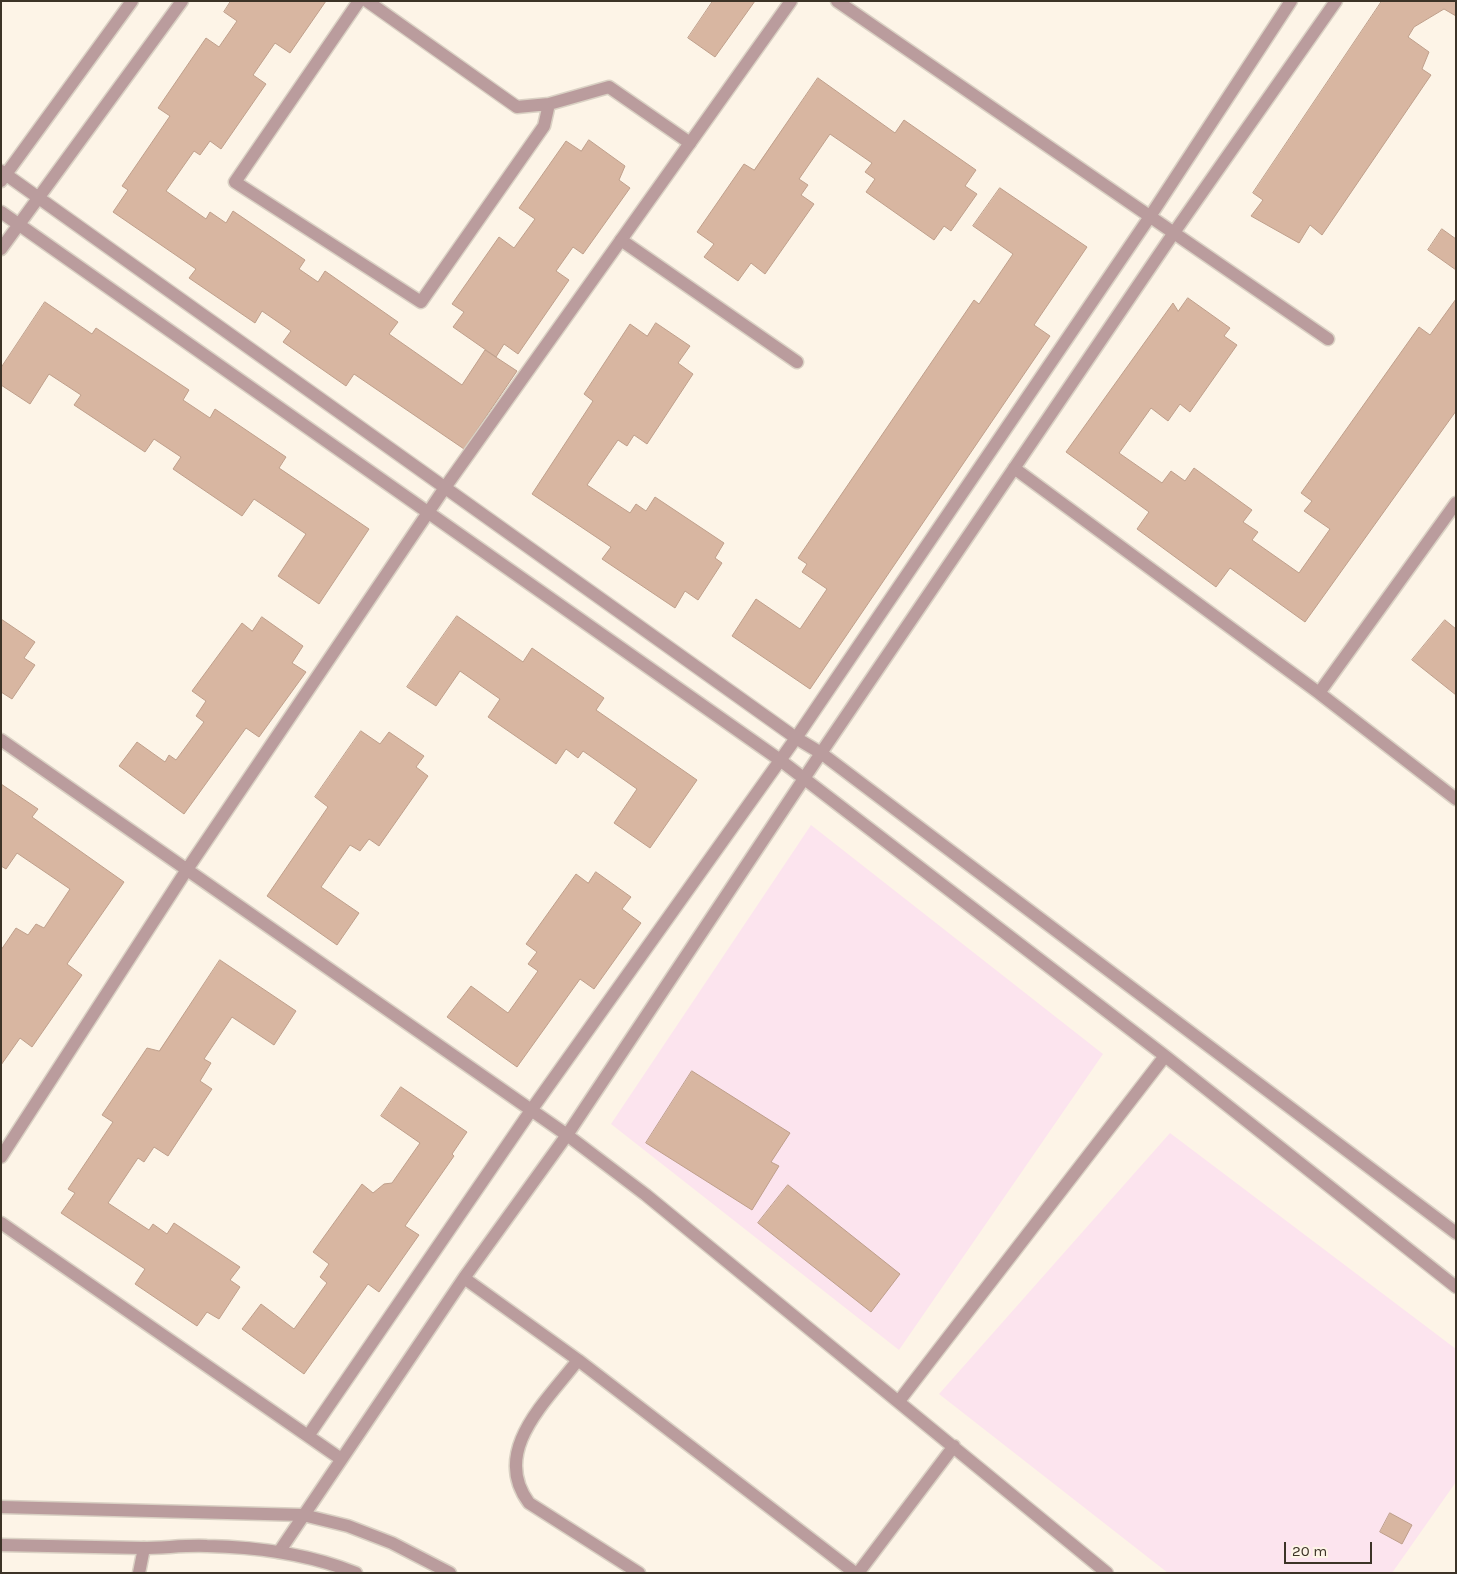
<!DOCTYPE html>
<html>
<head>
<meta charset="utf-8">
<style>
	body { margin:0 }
	#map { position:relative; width:1457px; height:1574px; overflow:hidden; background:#fdf4e7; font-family:Karla,sans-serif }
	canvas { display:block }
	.frame { position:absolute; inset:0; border:2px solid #3c3327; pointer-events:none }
	.scale { position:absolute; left:1284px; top:1542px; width:88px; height:22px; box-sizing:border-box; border:2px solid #3c3327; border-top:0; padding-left:6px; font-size:15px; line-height:18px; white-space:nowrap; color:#3c3327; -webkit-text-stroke:4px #fdf4e7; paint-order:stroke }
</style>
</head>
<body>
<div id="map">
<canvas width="1457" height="1574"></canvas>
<div class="frame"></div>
<div class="scale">20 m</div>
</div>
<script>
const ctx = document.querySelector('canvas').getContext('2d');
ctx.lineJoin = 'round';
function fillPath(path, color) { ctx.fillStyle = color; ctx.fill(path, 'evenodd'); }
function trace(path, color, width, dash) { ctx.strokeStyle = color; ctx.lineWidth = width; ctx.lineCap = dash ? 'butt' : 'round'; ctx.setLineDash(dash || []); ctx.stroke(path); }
fillPath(new Path2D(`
	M811,825L1103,1054L899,1350L611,1124Z
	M1170,1133L1456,1349V1482L1392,1573H1168L939,1394Z`), '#fce4ee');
const building = new Path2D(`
	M231,1H326L290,53L275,43L253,75L266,84L221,149L210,141L200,155L194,151L166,191L206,219L210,212L226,223L233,211L305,260L299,269L318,282L325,271L398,322L389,334L462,385L485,350L517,371L464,449L354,374L346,386L283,342L291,331L262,311L255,323L189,278L196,269L113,212L128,190L122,186L170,116L158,108L206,38L219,47L237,21L224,12Z
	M713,1H755L715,57L688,38Z
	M1382,1H1456V16L1444,9L1414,27L1408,37L1429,52L1422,69L1431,75L1322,235L1310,225L1299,243L1251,216L1263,200L1253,193Z
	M818,78L895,133L904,120L976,170L965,186L977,194L951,231L944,226L934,240L866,192L875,179L865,172L872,163L830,134L799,179L808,185L801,195L814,204L765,274L751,263L738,281L704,257L714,244L697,232L744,164L754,170Z
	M589,140L625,166L619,180L630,188L583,254L573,247L556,271L569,280L518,354L504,344L496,357L453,327L464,312L452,304L499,237L514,248L535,219L519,208L566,141L581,151Z
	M1000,188L1087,247L1034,325L1050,336L810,689L732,636L756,599L800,629L827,589L802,572L807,564L798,558L974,300L979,304L1013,254L973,226Z
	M1442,229L1456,239V270L1428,250Z
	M1188,298L1230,328L1224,336L1237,345L1190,412L1180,404L1168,421L1151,408L1119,453L1162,483L1171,471L1185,481L1194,468L1252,510L1243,522L1258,532L1252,540L1299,573L1330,529L1304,511L1312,501L1301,493L1419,327L1430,335L1456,299V411L1305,622L1230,568L1216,587L1137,529L1149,512L1066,452L1173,303L1178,311Z
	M45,302L92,334L96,328L189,390L183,400L210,418L215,409L286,457L279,468L369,529L319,604L278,576L306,534L254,499L242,516L173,469L181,457L154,439L145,452L74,405L81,395L49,374L30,404L1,385V368Z
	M656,323L690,346L678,363L693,374L647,444L634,435L627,446L618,440L587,485L630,513L636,504L646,511L655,497L724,543L715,558L722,563L698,600L685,591L675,608L602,559L611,547L532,494L593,401L584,394L630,324L647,336Z
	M457,616L523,662L532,648L604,698L596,710L697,780L650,848L614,823L637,789L583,751L578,758L566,749L556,764L488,717L500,699L460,671L436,706L407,687Z
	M262,617L303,646L292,663L306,672L259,737L246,728L184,814L119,766L137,742L165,762L169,755L176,760L204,722L196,716L206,701L192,691L242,623L252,631Z
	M1,619L35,642L24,658L35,665L12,699L1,692Z
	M1445,620L1456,629V695L1412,660Z
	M361,731L380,744L389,732L424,756L416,767L428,776L379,846L369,839L360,851L350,845L321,887L359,913L337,945L267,896L328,807L315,797Z
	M1,784L38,809L32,817L124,882L67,964L82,975L32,1047L20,1038L1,1065V950L16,928L28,935L36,924L44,928L70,889L17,853L6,869L1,866Z
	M596,872L631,897L622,909L641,923L594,989L580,979L517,1067L447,1017L471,986L508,1013L538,971L528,964L537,952L526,944L576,874L588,883Z
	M220,960L296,1011L274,1045L232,1017L204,1059L211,1063L200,1081L212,1089L168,1156L154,1147L144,1162L138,1158L108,1203L149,1230L153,1224L167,1234L174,1223L240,1267L230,1280L240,1287L219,1319L207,1312L197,1326L135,1284L145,1269L61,1213L75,1193L68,1189L113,1122L102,1115L147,1048L159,1051Z
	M692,1071L790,1133L771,1162L779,1166L752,1210L646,1143Z
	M401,1087L467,1132L452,1154L454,1156L405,1226L419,1235L379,1292L368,1284L304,1374L242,1329L261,1304L294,1329L327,1283L320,1277L329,1264L313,1252L362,1184L373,1193L384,1184L392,1183L420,1143L381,1116Z
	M788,1185L900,1274L871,1312L758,1223Z
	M1390,1513L1412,1525L1402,1544L1380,1532Z`);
fillPath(building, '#d8b6a1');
trace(building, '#bf9f8b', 1);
const service = new Path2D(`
	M359,1L235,182L421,302L544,126L549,104
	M367,1L517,107L549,104L609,87L690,143
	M621,240L797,362`);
const minor = new Path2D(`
	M837,1L1328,339
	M1,171L796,738L821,753L1456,1233
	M1,181L132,1
	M1,212L780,760L1165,1056L1456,1287
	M1,249L182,1
	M1014,468L1319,693L1456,799
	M1319,693L1456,503
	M1,740L567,1135L646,1195L1107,1573
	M1,1157L186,871L446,486L791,1
	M1,1223L341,1459
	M464,1278L578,1360L855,1573
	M578,1360C547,1401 490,1451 529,1503L639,1573
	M899,1401L1165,1056
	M308,1436L532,1109L796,738L1149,218L1291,1
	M279,1552L464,1278L567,1135L821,753L1173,234L1336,1
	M139,1573L144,1548
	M858,1573L954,1446`);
const tertiary = new Path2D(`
	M1,1507L303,1515L348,1526L392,1543L450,1573
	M1,1545C48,1546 95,1547 142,1548C164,1548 185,1545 207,1546C257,1547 309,1554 356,1573`);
trace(service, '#dad1c4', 15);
trace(minor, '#dad1c4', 15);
trace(tertiary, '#dad1c4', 15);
trace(service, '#ba9c9d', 12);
trace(minor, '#ba9c9d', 12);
trace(tertiary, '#ba9c9d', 12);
</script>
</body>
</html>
